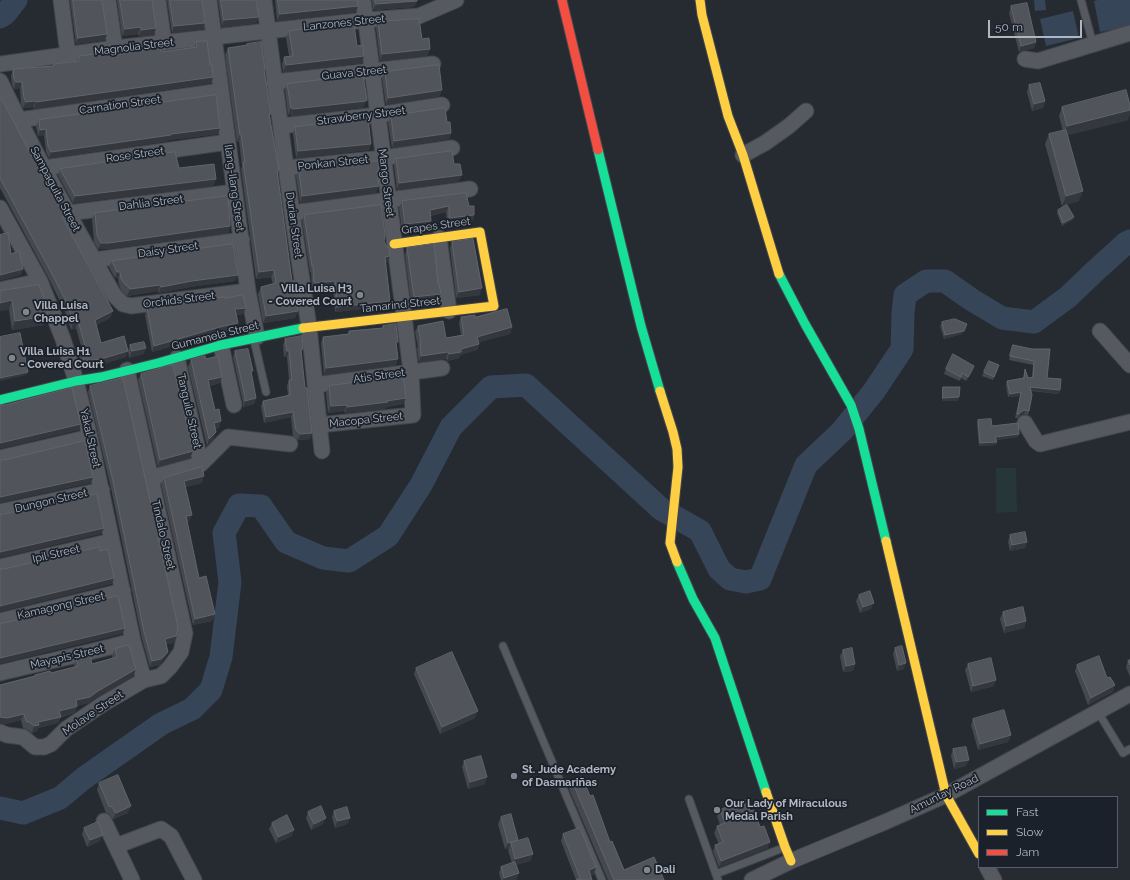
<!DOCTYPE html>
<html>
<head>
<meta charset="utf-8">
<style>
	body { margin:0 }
	#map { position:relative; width:1130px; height:880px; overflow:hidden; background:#262b31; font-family:Raleway,sans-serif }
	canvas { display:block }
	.legend { position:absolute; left:978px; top:796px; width:140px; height:72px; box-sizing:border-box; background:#1b212a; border:1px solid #575d67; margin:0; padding:5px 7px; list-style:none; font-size:12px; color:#b0b7c2 }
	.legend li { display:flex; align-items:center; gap:8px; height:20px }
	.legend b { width:20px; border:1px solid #575d67 }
	.scale { position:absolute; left:988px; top:20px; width:94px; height:18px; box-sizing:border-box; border:2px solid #b0b7c2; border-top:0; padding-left:5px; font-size:12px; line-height:14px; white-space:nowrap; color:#b0b7c2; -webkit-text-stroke:3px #1b212a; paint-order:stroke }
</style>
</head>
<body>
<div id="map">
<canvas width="1130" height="880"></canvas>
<ul class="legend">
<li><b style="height:5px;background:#16e098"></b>Fast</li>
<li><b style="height:5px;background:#ffcf43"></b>Slow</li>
<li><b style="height:5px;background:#f24e42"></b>Jam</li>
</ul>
<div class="scale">50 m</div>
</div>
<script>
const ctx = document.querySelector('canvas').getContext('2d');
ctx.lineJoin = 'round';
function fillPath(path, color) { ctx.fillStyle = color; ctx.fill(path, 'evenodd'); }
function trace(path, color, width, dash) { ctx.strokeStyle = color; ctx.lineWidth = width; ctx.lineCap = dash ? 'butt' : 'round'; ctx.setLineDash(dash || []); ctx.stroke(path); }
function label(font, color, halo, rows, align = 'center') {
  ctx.font = font + ' Raleway,sans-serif'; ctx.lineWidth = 3.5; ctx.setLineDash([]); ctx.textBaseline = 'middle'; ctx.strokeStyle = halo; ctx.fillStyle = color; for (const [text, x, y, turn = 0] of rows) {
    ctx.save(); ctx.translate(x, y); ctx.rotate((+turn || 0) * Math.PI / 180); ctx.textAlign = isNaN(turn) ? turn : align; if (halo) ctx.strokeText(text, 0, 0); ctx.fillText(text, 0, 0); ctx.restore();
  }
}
fillPath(new Path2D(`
	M996,468H1016L1017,512L996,513Z`), '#273637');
fillPath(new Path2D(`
	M1034,0H1045L1046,10L1035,11Z
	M1098,0H1130V26L1100,32L1094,1Z
	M1073,11L1079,38L1046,46L1040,19Z`), '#374559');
trace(new Path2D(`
	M0,17L5,14L16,0
	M0,808L23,813L60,798L84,778L161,724L192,709L211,690L221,657L230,582L224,533L239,505L261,506L286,542L323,558L349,561L388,536L421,485L451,427L491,387L526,385L661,509L700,531L719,569L730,579L746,582L760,579L806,465L842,431L874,391L902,349L903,313L905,295L926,281H945L972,300L1002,318L1034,322L1068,297L1093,273L1126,243L1130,241`), '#374559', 23);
const lane = new Path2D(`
	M1081,0L1093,44
	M254,340L266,392
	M503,646L602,880
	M1098,712L1123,753L1130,749
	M689,799L718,880
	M716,874L783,848`);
const street = new Path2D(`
	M61,0L68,55
	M108,0L115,48
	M158,0L164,43
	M209,0L248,291L257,337
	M264,0L292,213L309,327L322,451
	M1025,59L1038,61L1130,33
	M0,64L115,48L366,20L419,16L456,0
	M0,81C35,154 74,225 114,295L123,304L131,306L248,291
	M274,82L433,64
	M19,120L221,91
	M281,126L377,115L442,105
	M743,155L765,143L789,126L806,111
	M43,168L228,142
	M286,168L383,158L452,148
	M0,208L40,281L63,339L76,381L90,437L133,641L144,680
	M68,213L235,192
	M292,213L470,189
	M439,238L449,311
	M94,260L242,240
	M0,290L40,281
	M1100,331L1130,365
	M221,345L234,405
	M177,358L201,464
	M315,385L442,368
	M1025,423L1036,441L1040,444L1130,422
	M319,425L413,415L411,372L404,316L363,0
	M0,458L90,437
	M150,478L201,464L228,437L290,444
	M0,512L102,490
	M0,567L112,541
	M0,621L123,591
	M0,673C44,662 89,653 133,641
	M0,732L7,735L23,737L35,747H44L51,744L66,729L103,704L144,680L161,676L170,667L181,652L185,633L127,370
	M104,821L132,880
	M116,846L161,829L171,836L194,880
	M987,867L994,880
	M752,880L791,861L885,822L946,795L1130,694`);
const fast = new Path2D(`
	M598,150L641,326L660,391
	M779,274L805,324L851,405L859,429L886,541
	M0,400L76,381L101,377L158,363L221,345L303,328
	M677,562L693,599L715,638L766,792`);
const slow = new Path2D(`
	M700,0L702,15L728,116L743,155L779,274
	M303,328L494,306L480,232L394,244
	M660,391L673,432L677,449L678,467L670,543L677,562
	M886,541L946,795L979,854
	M766,792L785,847L791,861`);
const jam = new Path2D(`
	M562,0L598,150`);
trace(lane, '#42464a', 9);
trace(street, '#42464a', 17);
trace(fast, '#44474e', 11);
trace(slow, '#44474e', 11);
trace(jam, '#44474e', 11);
trace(lane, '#56595f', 7);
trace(street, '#56595f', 15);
trace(fast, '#16e098', 9);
trace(slow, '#ffcf43', 9);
trace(jam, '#f24e42', 9);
fillPath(new Path2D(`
	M70,0H102L107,34L105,40L76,44Z
	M117,0H152L154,35L139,36L138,34L122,36Z
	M167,0H202L205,23L203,29L172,33Z
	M218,0H256L259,17L256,23L222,27Z
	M275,0H357L356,12L277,21Z
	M372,0H417V1L414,7L373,10Z
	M1011,6L1036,42L1034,48L1019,52L1009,13Z
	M378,22L430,49L427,56L380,61L376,28Z
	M289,31L357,46L362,63L283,72L282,64L284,57L289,56L286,38Z
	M196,42L210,65L213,77L211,83L34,109L33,107L23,108L21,104L20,88L14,89L12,85L11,76L13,69L53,66L54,64L77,61L79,56H111L142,50L143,48L161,52L194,48Z
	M247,44L265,69L264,72L270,116L292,281L298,311L295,318L263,323L258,294L261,287L273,284L271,277L256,279L241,169L242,166L239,141L237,142L225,55L228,48L246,46Z
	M385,72L440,96L386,105L382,79Z
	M287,84L364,107L291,116V114L288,115L285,90Z
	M1029,85L1045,101L1043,108L1032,111L1027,92Z
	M0,97L63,218L113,311L110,318L96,325L101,343L126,357L99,365L82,368L79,356L81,350L82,349L76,328L71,330L64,309L48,277L0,188Z
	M1062,107L1128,120L1068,135L1079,201L1062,206L1045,144L1049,134L1063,131L1059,116Z
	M391,116L447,122L451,133L449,139L392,148L388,122Z
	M39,120L220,128L218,134L169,140V141L49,158L46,152L44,135L38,136L36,127Z
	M295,127L371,144L369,150L296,158L293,134Z
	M396,159L454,164L459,181L397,190L394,166Z
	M179,168L216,179L213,186L73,203L58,175L60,169Z
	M299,170L376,193L300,203L296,176Z
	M402,201L469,206L474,215L472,221L447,224L446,212L430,216L431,221L429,227L402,231L399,208Z
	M1058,210L1074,217L1072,220L1062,226L1057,213Z
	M95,213L230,226L228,233L107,249H98L94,242L92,219Z
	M304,215L390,256L388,262H386L388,306L335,312L333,286L312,288L311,272H310L302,221Z
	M452,242L480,295L456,298L450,248Z
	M407,248L438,284V300L411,303L405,255Z
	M112,261L235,281L190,287L158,293V291L127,296L121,290L119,285L118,278H115L109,267Z
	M0,291L48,316L44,325L12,330L9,310Z
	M225,298L243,314L237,315L236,330L218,333L152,352L145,315L147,308H159L198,301V300Z
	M461,317H475L512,327L510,334L479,342V344L477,350L460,355L459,358L447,361L446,359L419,362L417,349L418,347L415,332L418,326L446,338L461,335L459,323Z
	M942,322L962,334L944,339L940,326Z
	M383,326L397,347L396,365L324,375L321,343L323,337L348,334L349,331L382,328Z
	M285,339L301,354L305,388L312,433L310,439L298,440L293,436L291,417L264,423L261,406L263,401L288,396L287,386L289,380L287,357H284L283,345Z
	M130,345L146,348L143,354L129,358L128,351Z
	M1013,345L1032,349L1047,378L1059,394L1031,391L1029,411L1028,415L1024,414L1021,415L1018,418H1015L1020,396L1008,397L1006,385L1007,381L1023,378L1025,369L1028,378L1032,377L1033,365L1009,360Z
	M235,351L256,398L254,404L243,407V403L233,357Z
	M206,359L220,383L209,386L219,428L215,429L216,432L213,439L207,446L188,367L191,360Z
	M974,366L973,371L966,381L961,378L960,381L944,374L946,369Z
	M998,369L993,380L982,376L984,372Z
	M141,374L193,451L190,458L158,467L138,380Z
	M90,386L174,643L166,644L168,652L165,658L159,665L150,667L142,639L111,488L88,392Z
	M329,386L403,404L386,407L385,409L345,413L344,411L328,413L326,393Z
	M943,387L958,401H942V391Z
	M978,420L992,426L1019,434L1018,437L996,440V445L979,446L977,423Z
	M164,478L202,483L185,487L189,521L187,522L199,578L215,614L212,621L193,625L161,484Z
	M1010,535L1027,542L1025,548L1010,551L1008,542Z
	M859,595L871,609L860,613L856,601Z
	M1003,612L1026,621L1024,628L1004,633L1000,619Z
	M895,648L904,669L897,671L893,654Z
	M115,649L136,669L133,676L96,698L88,703L77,706L75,712L72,714L61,717L58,723L38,728L37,731L32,733L28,730L23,728L21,720L5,724H0V685L34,676L35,675L51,673L75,667L74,665L76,658L92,664L113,658L112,656Z
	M843,650L855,664L853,671L843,672L840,656Z
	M1130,660V677L1126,667L1128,661Z
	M968,664L994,686L971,692L965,670Z
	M1077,665L1113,692L1088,705L1075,671Z
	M416,668L475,718L440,734L414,674Z
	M973,719L1011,735L1008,742L978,750L971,725Z
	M953,749L966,766L954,769L951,756Z
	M464,761L485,784L468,789L462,767Z
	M572,781L590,796L610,842L624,870L664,880H608L569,789Z
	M99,783L128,813L113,819L109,814L106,813L97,790Z
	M720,810L750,811L768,848L719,867L713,851L715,845L719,844L714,833L717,826L720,825L717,816Z
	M334,811L350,818L347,824L335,828L332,817Z
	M308,812L323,824L311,830L306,818Z
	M501,817L517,841L533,854L530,861L516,865L519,873L516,880H501L499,873L501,867L512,863L508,850L509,848L505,849L498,824Z
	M272,823L292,836L276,843L269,829Z
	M84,828L100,841L87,847L82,834Z
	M563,834L596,867L594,874L576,880L561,841Z`), '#45494f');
fillPath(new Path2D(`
	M417,1L414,7L373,10L376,4Z
	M358,6L356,12L277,21L280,14Z
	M259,17L256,23L222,27L224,20Z
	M205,23L203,29L172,33L174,26Z
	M141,27L138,34L122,36L125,29Z
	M156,28L154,35L139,36L141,30Z
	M107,34L105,40L76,44L78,38Z
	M1036,42L1034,48L1019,52L1021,46Z
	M430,49L427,56L380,61L382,54Z
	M364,56L362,63L283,72L286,65Z
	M213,77L211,83L34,109L36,102Z
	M16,82H22L20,88L14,89Z
	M442,90L440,96L386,105L388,98Z
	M36,101L33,107L23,108L26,102Z
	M366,101L364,107L291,116L293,109Z
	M1045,101L1043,108L1032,111L1034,104Z
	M291,108H293L291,114L288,115Z
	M1130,110V114L1128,120L1064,136L1067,126Z
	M220,128L218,134L169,140V141L49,158L51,152L171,134Z
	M46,129L44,135L38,136L40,130Z
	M451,133L449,139L392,148L394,141Z
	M241,134L239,141L237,142L240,135Z
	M371,144L369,150L296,158L298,151Z
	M462,175L459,181L397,190L399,183Z
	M216,179L213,186L73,203L75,196Z
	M379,186L376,193L300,203L302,196Z
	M1083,191L1079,201L1062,206L1066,196Z
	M449,206L446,212L427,216L430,210Z
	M474,215L472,221L447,224L449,218Z
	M1074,217L1072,220L1062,226L1063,223Z
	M431,221L429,227L402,231L405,224Z
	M230,226L228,233L107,249H98L101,243Z
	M390,256L388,262H384L385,257Z
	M23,269L21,275L0,281V275Z
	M274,270L271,277L256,279L259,272Z
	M117,272H120L118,278H115Z
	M238,275L235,281L190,287L158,293L161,287L192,281Z
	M335,281L333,286L312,288L314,283Z
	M160,285L158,291L127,296L130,289Z
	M482,288L480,295L456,298L459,292Z
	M441,294L438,300L411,303L414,297Z
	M12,300L9,310L0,311V303Z
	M390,301L388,306L335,312L337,307Z
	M246,308L243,314L233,316L235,309Z
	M113,311L110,318L92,327L95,320Z
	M298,311L295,318L263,323L266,316Z
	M48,316L44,325L12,330L15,321Z
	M78,321L76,328L71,330L73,323Z
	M238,323L236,330L218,333L152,352L154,346L220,327Z
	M967,324L962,334L944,339L945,335Z
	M512,327L510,334L475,343L477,337Z
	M479,344L477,350L460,355L459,358L447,361L449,354L461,349Z
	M146,348L143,354L129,358L132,351Z
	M128,351L126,357L99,365L82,368L84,361Z
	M287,351H289L287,357H284Z
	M448,352L446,359L419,362L421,356Z
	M398,359L396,365L324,375L326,368Z
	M974,366L973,371L966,381L968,377Z
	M28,372L27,375L0,381V378Z
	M222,377L220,383L206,387L208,380Z
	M1030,387L1060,390L1059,394L1029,390Z
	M1021,392L1020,396L1008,397L1010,394Z
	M959,397L958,401H942L943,398Z
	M256,398L254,404L243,407L245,401Z
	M406,398L403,404L386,407L385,409L345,413L347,407Z
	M347,405L344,411L328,413L331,406Z
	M1026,410L1024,414L1021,415L1018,418L1019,414L1022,411Z
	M293,412L291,417L264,423L266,417Z
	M221,421L219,428L211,429L214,423Z
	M81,424L79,430L0,449V443Z
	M216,432L213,439L207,446L209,439Z
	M312,433L310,439L298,440L300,434Z
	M1019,434L1018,437L994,440L995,437Z
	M997,442L996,445L979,446L980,443Z
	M193,451L190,458L158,467L160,460Z
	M204,476L202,483L182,488L184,481Z
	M93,477L91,483L0,503V497Z
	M192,515L189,521L184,523L186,516Z
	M104,528L101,534L0,558V552Z
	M1027,542L1025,548L1010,551L1012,545Z
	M114,578L112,584L0,612V606Z
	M874,603L871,609L860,613L863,607Z
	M215,614L212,621L193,625L195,619Z
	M1026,621L1024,628L1004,633L1006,626Z
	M125,628L122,634L0,664V658Z
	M176,636L174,643L162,645L165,639Z
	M168,652L165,658L159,665L150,667L152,661Z
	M906,663L904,669L897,671L899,665Z
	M855,664L853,671L843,672L846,666Z
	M136,669L133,676L96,698L88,703L77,706L75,712L72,714L57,717L59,711L76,700L98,691Z
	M996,680L994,686L971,692L973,686Z
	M1115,685L1113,692L1088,705L1091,698Z
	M478,711L475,718L440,734L442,727Z
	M24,714L21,720L5,724H0V717Z
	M61,717L58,723L38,728L37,731L32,733L34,726L38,722Z
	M1011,735L1008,742L978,750L980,744Z
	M969,760L966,766L954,769L956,762Z
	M487,777L485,784L468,789L470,782Z
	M131,806L128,813L113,819L116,813Z
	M326,818L323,824L311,830L314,824Z
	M350,818L347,824L335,828L337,821Z
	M294,830L292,836L276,843L278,837Z
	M103,835L100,841L87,847L90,840Z
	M518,840L516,846L511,843L509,848L505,849L508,843Z
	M770,842L768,848L719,867L721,861Z
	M533,854L530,861L513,866L515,859Z
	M596,867L594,874L587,877L589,870Z
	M519,873L516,880H503L504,878Z`), '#34383e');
const building = new Path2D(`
	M73,0H102L107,34L78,38Z
	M120,0H152L156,28L141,30V27L125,29Z
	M170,0H202L205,23L174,26Z
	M221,0H256L259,17L224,20Z
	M278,0H357L358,6L280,14Z
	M375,0H417V1L376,4Z
	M1027,3L1036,42L1021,46L1011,6Z
	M419,19L422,39L429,38L430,49L382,54L378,22Z
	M354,24L357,46L363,45L364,56L286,65L284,57L293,56L289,31Z
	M207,41L210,65H212L213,77L36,102V101L26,102L24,98L22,82H16L14,79L13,69L54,66V64L79,61V56L110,52L111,56L144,50L143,48L160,46L161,52L197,47L196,42Z
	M261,42L265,69L264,70L271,114H269L279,170H277L292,281H294L298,311L266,316L261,287L276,283L274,270L259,272L243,162H245L241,134L240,135L228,48L247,45V44Z
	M439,65L442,90L388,98L385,72Z
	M363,75L367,100L366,101L293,109V108H291L287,84Z
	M1040,83L1045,101L1034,104L1029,85Z
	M1126,90L1130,105V110L1067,126L1062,107Z
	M216,95L220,128L171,134V135L51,152L48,146L46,129L40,130L39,120Z
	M0,97L2,100L64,216L62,217L113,311L95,320L101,343L124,336L128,351L101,359L84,361L81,350L86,349L78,321L73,323L67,303L50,270L0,178Z
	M445,108L447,122H450L451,133L394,141L391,116Z
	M368,119L371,144L298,151L295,127Z
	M1066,130L1083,191L1066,196L1049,134Z
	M452,151L454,164H460L462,175L399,183L396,159Z
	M175,152L179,168L214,164L216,179L75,196L60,169Z
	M378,161L379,171H377L379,186L302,196L299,170Z
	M466,193L469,206H474V215L449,218V206L430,210L431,221L405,224L402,201Z
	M228,196L230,226L109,243H101L97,235L95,213Z
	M381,205L385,234L384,241L386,246L389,248L390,256L385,257L390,301L337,307L335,281L314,283L313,266H312L304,215Z
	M1067,205L1074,217L1063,223L1058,210Z
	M8,233L11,254L19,251L23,269L0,275V235Z
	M473,239L482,288L459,292L452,242Z
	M233,244L238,275L192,281L161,287L160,285L130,289L124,283L121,279L120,272H117L112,261Z
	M434,244L438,284H439L441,294L414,297L407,248Z
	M39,285L45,301L48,316L15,321L12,300L0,303V291Z
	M243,295L246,308L235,309L238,323L220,327L154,346L147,308L159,306V308L198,301V300L225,297V298Z
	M507,309L512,327L477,337L479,344L461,349V352L449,354L448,352L421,356L420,342H421L418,326L443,321L446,338L464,335L461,317L475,315V317Z
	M955,319L967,324L964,331L945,335L942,322Z
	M396,324L398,342H396L398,359L326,368L323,337L349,334V331L383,328V326Z
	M20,333L28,372L0,378V337Z
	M302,336L303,349L301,350L305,388H307L312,433L300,434L296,430L293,412L266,417L263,401L290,395L289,380H292L289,351H287L285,339Z
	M144,342L146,348L132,351L130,345Z
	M1013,345L1032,349H1050L1047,378L1061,379L1060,390L1030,387L1032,395L1029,411L1026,410L1022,411L1019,414H1017L1021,392L1010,394L1007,381L1024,378L1025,369L1028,378L1033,377L1034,361L1010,356Z
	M248,349L253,371H251L256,398L245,401V397L235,351Z
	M953,354L974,366L968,377L962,373L961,377L946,369Z
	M205,356L206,359L218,356L222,377L208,380L215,410L219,409L221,421L214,423L216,432L209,439L191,360Z
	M989,361L999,365L994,377L984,372Z
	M173,365L193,451L160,460L141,374Z
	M403,376L406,398L387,401L388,402L347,407V405L331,406L329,386Z
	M123,378L178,627L176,636L165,639L168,652L161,659L152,661L144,632L113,481L90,386Z
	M943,387H960L959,397L943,398Z
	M72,388L81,424L0,443V405H5Z
	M991,419L992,426L1018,423L1019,434L995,437L997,442L980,443L978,420Z
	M85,441L93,477L0,497V460H4Z
	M202,467L204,476L184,481L192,515L186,516L199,578L206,576L215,614L195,619L164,478Z
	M97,494L104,528L0,552V514H4Z
	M1025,532L1027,542L1012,545L1010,535Z
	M100,547V551L108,549L114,578L0,606V569H4Z
	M870,591L874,603L863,607L859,595Z
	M118,596L125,628L0,658V623H4Z
	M1023,607L1026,621L1006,626L1003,612Z
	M129,645L136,669L98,691L90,697L76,700L77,706L75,707L59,711L61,717L38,722L39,725L34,726L31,723L26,721L24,714L7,718L0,717V685L35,676V675L50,671L51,673L78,666L76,658L90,655L92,664L117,657L115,649Z
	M902,646L906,663L899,665L895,648Z
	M852,648L855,664L846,666L843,650Z
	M452,652L478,711L442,727L416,668Z
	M1099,656L1107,678L1110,677L1115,685L1091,698L1077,665Z
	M991,658L996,680L973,686L968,664Z
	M1130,660V665L1128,661Z
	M1004,710L1011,735L980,744L973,719Z
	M966,747L969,760L956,762L953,749Z
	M481,756L487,777L470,782L464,761Z
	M118,775L131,806L116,813L112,807L109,806L99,783Z
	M582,777L590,796L593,795L610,842L612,841L624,870L654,857L664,880H614L572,781Z
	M746,800L750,811L754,810L760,827L764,826L770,842L721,861L715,845L723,842L717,826L725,823L720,810Z
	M321,806L326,818L314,824L308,812Z
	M347,807L350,818L337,821L334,811Z
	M511,814L518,840L508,843L501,817Z
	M287,815L294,830L278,837L272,823Z
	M98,822L103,835L90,840L84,828Z
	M580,828L596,867L589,870L592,880H576L580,878L563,834Z
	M528,838L533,854L515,859L511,843Z
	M515,862L519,873L504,878L501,867Z`);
fillPath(building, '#51555b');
trace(building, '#60646b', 1);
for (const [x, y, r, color] of [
	[360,295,4,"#80868f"],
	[26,312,4,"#80868f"],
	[12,358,4,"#80868f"],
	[514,776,4,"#80868f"],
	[717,810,4,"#80868f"],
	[647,870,4,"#80868f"]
]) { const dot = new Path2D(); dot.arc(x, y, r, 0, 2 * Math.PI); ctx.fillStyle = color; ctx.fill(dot); trace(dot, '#1b212a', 1.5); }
label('11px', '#b0b7c2', '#1b212a', [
	["Lanzones Street",344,23,-6],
	["Magnolia Street",134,47,-7],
	["Guava Street",354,73,-6],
	["Carnation Street",120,105,-8],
	["Strawberry Street",361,116,-7],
	["Rose Street",135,155,-8],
	["Ponkan Street",333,163,-6],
	["Mango Street",386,183,83],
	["Ilang-Ilang Street",234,188,82],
	["Sampaguita Street",55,189,62],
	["Dahlia Street",151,203,-7],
	["Durian Street",294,225,82],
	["Grapes Street",436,226,-8],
	["Daisy Street",168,250,-8],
	["Orchids Street",179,300,-7],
	["Tamarind Street",400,305,-6],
	["Gumamela Street",215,336,-14],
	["Atis Street",379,376,-8],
	["Tanguile Street",189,411,77],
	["Macopa Street",366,420,-6],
	["Yakal Street",90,438,77],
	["Dungon Street",51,501,-13],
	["Tindalo Street",163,535,77],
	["Ipil Street",56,554,-13],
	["Kamagong Street",61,606,-13],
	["Mayapis Street",67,657,-13],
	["Molave Street",93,713,-34],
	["Amuntay Road",944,794,-26]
]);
label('bold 11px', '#b0b7c2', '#1b212a', [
	["Villa Luisa H3",352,289,"right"],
	["- Covered Court",352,302,"right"],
	["Villa Luisa",34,306],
	["Chappel",34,319],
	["Villa Luisa H1",20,352],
	["- Covered Court",20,365],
	["St. Jude Academy",522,770],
	["of Dasmariñas",522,783],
	["Our Lady of Miraculous",725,804],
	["Medal Parish",725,817],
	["Dali",655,870]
], 'left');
</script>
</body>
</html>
